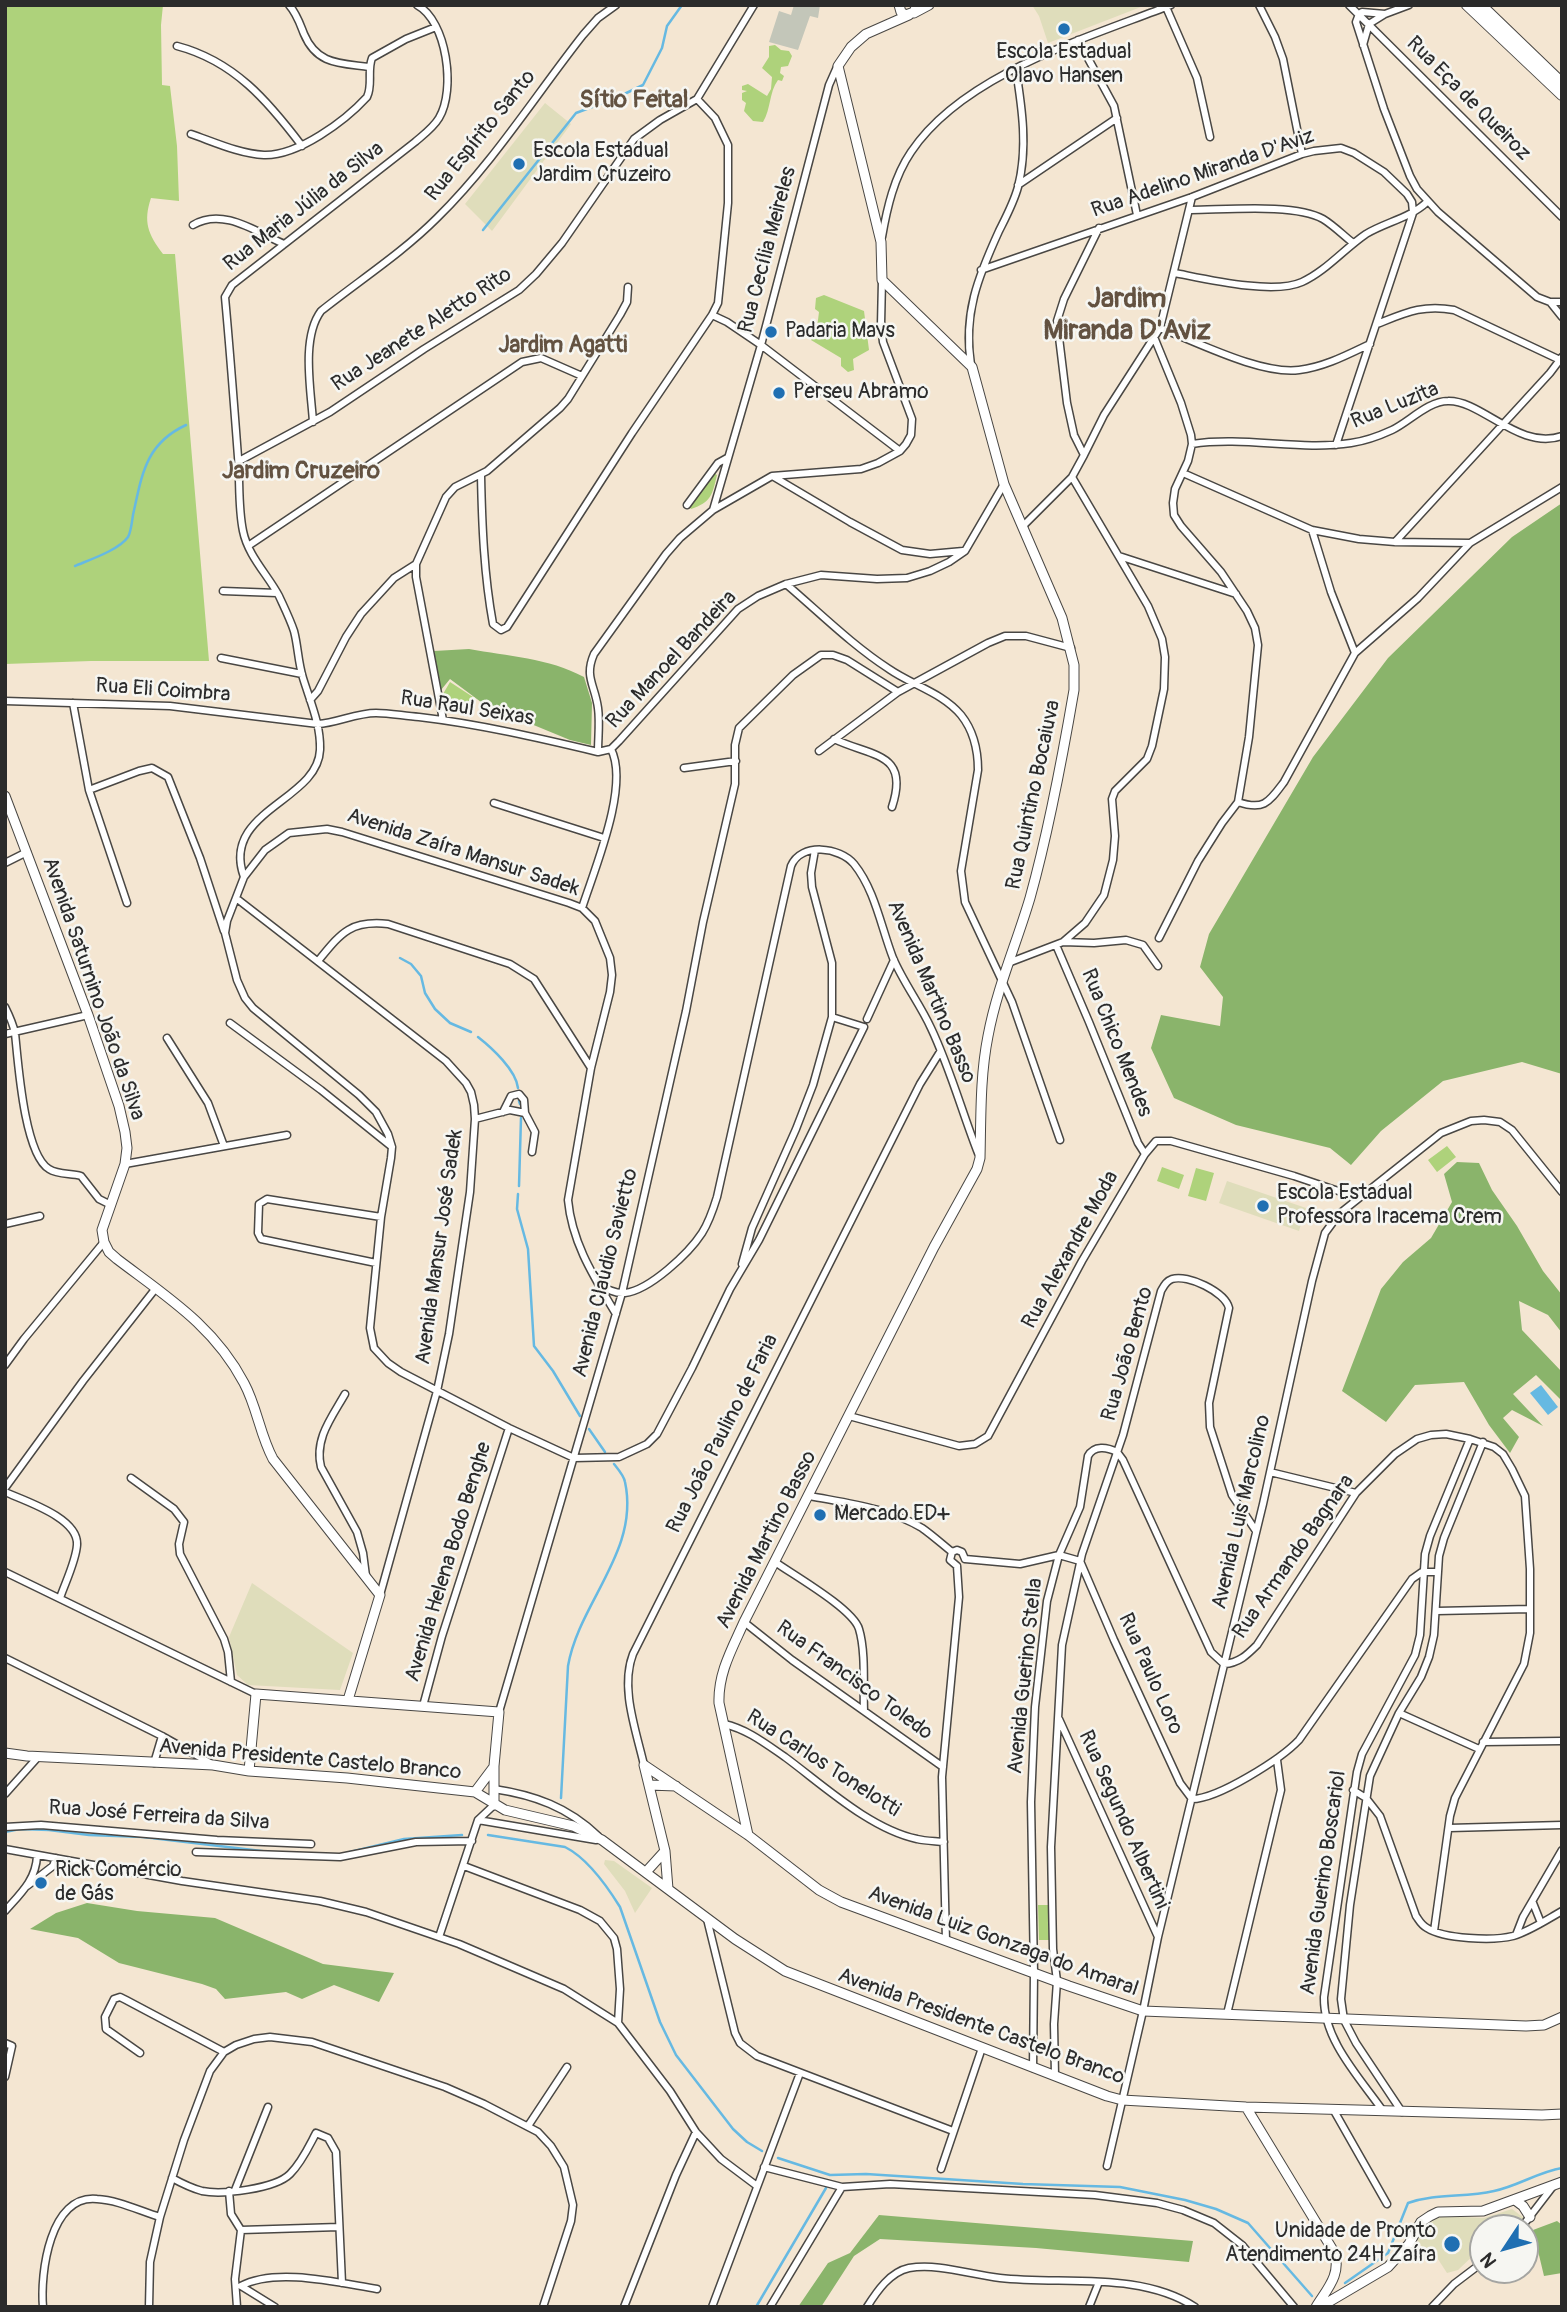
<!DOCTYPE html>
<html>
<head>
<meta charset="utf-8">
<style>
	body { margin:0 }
	#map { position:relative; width:1567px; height:2312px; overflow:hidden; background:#f4e6d2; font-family:Pangolin,sans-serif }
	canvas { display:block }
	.frame { position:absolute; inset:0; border:7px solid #2b2b2b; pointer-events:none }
	.north { position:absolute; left:1469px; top:2214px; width:70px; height:70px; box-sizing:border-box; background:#f6f6f2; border:2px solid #a5a5a2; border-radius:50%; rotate:234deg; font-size:19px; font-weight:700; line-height:28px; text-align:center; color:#2b2b2b }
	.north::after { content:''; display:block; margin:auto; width:24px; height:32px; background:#1f6fb2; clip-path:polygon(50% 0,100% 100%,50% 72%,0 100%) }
</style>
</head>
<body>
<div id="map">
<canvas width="1567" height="2312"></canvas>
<div class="frame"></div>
<div class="north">N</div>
</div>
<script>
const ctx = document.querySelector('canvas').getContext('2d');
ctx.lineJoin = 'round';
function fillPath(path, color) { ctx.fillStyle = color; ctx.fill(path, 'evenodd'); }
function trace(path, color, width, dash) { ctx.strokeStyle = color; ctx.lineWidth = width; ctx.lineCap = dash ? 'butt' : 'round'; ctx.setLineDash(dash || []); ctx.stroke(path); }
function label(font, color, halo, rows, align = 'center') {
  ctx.font = font + ' Pangolin,sans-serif'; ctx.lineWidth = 5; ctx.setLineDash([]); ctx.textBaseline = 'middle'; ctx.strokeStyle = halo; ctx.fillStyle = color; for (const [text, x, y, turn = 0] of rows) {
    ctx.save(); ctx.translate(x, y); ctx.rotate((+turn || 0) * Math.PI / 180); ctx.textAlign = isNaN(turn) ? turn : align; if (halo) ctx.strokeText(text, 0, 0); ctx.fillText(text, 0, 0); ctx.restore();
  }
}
fillPath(new Path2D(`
	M1032,5H1146L1048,43L1039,16Z
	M545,103L571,124L492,231L465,204Z
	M1227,1181L1306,1208L1299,1231L1219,1203Z
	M252,1583L353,1653L340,1690L248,1685L237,1675L229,1637Z
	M605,1860L614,1861L652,1888L635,1913L625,1891L604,1864Z
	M1512,2209L1524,2218L1517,2228H1483V2250L1478,2251L1458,2270L1447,2273L1434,2253H1426L1416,2238L1429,2223L1442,2216L1484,2218Z`), '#dfddbb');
fillPath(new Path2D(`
	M794,5H820L818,18L810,16L798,50L769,42L779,11L791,15Z`), '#c3c6b9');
fillPath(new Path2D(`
	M5,5H163L161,25L162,85L170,86L177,146L179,201L151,198C143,222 148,234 163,254H175L209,661H91L5,664Z
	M775,45L781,50L789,51L792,56L788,66L781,67L780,73L784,76L782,81L778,80C769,92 771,109 763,122L753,121L744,111L746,103L742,100V93L747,91L742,90V86L748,84L767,96L771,89L772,77L762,68L769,57V46Z
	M824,295L864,311L869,350L853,359L854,370L848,372L841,366V358L811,340L813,329L817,328L819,312L815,309L816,298Z
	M712,472L717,475C712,496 711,502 691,509L688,505Z
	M450,682L473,697L465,710L443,694Z
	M1447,1146L1456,1157L1437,1172L1428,1160Z
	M1162,1167L1184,1175L1179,1189L1157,1181Z
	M1196,1168L1214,1173L1206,1201L1188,1196Z
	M1038,1905H1051L1050,1940H1039Z`), '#aed27b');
fillPath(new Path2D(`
	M1562,503V1074L1522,1062L1443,1081L1381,1131L1351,1165L1330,1148L1236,1125L1174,1098L1151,1048L1161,1015L1220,1026L1223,997L1200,967L1209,934L1313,757L1388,658L1512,537Z
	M469,649C507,656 549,658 584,677L592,703L591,745L570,740L485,705L450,679L441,690L434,651Z
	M1457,1162L1479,1163L1492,1190L1517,1226L1543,1271L1562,1295V1333L1548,1315L1519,1301L1522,1330L1562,1372V1397L1560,1399L1536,1375L1513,1394L1543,1426L1512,1410L1503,1418L1519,1437L1510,1453L1489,1425L1464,1382L1415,1385L1386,1422L1342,1391L1381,1289L1403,1262L1431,1238L1452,1202L1444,1174Z
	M87,1903L137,1911L215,1918L323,1964L394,1973L379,2002L334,1985L302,1999L286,1992L225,1999L216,1989L202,1984L119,1963L78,1938L30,1929L56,1913Z
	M879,2215L1193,2241L1189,2262L1036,2248L880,2239L854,2256L821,2307H798L828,2263L850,2253Z
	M1557,2221L1562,2225V2273L1544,2276L1533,2230Z`), '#8ab46b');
fillPath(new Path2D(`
	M1541,1385L1558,1407L1548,1415L1530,1393Z`), '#66b9e2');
trace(new Path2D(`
	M483,230L576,113L616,98L643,85L662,48L667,26L682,5
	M75,566C89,560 119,550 128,537C131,532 132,521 133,515C142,475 145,444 186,425
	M400,958L411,964L421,976L425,993L435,1009L450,1023L471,1032
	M478,1037C492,1048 516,1070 518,1088
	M519,1101L520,1104
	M519,1186L521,1118
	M518,1194L517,1209L528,1249L534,1346L553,1371L580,1416
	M589,1429L605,1452
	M561,1798L568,1666C579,1602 640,1551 625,1482C624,1476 618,1469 614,1464
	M5,1832L20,1829L49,1830L89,1835L143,1837L270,1852
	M488,1835L565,1847C587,1858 607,1886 620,1907L660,2022L676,2055L733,2129L747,2142L762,2151
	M346,1853L404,1839L462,1835
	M778,2158L830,2175L866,2174L1023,2184L1120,2187L1185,2200L1216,2209L1248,2223L1312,2296
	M1345,2283L1388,2253L1408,2203C1437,2193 1464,2198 1494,2191C1518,2186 1538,2172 1562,2168
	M756,2307L826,2188`), '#66b9e2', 2.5);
const street = new Path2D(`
	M289,5C297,14 300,24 304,34C317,65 340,63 369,67
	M1259,5L1275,37L1283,59L1302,154
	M1349,5L1562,217
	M1166,7L1197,78L1210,137
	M1385,14L1362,12L1359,14L1356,22L1384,109L1410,176L1417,189L1438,212L1537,297L1550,302L1562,317
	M1078,40L1114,106L1137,215
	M1363,45L1369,24L1385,14L1409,5
	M177,46C234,61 268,101 302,146
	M191,134C214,142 240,154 264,155C298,156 345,121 367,97C373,85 367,71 372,58L406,39L436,27
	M1018,185L1117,118
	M1191,210C1224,210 1295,203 1323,219C1333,225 1343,235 1353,243
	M193,225C223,207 256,232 284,244
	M882,237C887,208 894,177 911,152C963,74 1087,38 1171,5
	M981,270L1192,197L1302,154L1314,151L1341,148L1354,153L1384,172L1407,194L1412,202L1413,213L1336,445
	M1175,273C1206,279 1273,295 1302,282C1326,271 1344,249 1366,234C1386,222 1410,218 1427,202
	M1550,302H1562
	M712,315L727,322L761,345L900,451
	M1377,324C1405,313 1423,304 1454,310L1560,360
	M1160,328C1197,342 1261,375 1299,370C1324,367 1347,355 1370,344
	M1154,337L1181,403L1191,435L1192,444L1188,461L1175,489L1173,503L1174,515L1181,526L1221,572L1247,611L1255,628L1258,645L1249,737L1238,802L1222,823L1198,861L1159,938
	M971,365C963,314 978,277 999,231C1006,217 1014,202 1018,187C1028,148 1022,108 1016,70
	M313,422C311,390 301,338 321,311C360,280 402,253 437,218C493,163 535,96 583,35L598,18L616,5
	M1192,444C1245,436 1300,451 1351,443C1365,441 1379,436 1392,430C1409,422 1428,401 1448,401C1482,400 1519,451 1562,436
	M1084,455L1104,415L1160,328L1192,197
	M239,461L330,412L424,349L519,290L536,274L562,243L634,139L660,120L697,99L754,5
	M1183,473L1312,530L1359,539L1395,542L1470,543
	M481,475C482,525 484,575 493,624L501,630L507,627L632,433L712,315L718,303L728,203V145L715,118L697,99
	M774,477L850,522L902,550L930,554L963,551
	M687,505L718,463L727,458
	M713,510L761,345L829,85L837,67
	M1023,526L1072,477
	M1312,530L1331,592L1355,653
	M1395,542L1550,373L1562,357
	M248,546L522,362L541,358L582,376
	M1119,556L1236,594
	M416,564V577L443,720
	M786,584C820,613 852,645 889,669C912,685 943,693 961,715C973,730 978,751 978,770L961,871L965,902L1012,1002L1060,1140
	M223,591L277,593
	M221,658L302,674
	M310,700L318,691L346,637L361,614L394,578L416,564L446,497L455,487L487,471L560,408L568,399L620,315L627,302L628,287
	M5,701L170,706L318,724C337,723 356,713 376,713C390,713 404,716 419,717C479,724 539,738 598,752L611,749L619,741L738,609L758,596L786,584L821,575L877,579L907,578L930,571L949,562L965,551L1004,484
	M73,703L89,790L127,903
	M834,739C872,757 910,752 892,807
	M819,751L898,692L988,643L1005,636H1026L1071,648
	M598,752C598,738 600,722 598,708C595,685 584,677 594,654L666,554L680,538L713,510L772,476L861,469L878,463L900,451L906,444L911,435L912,419L883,342L881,325L882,280
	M684,768L736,761
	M89,790L139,771L152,768L168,777L200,858L224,931
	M1238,802C1264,811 1269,802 1284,782L1355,653L1418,598L1470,543L1562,487
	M494,803L604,838
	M5,863L27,852
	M244,877C220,811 318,801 320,750C321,725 310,701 303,678C298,662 298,646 294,631C290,619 284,607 279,596C268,575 248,556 243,531C238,507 240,482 238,457C234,404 230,351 225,297L232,285L415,142C423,135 433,128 439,118C456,90 447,21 417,5
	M236,898L446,1061L466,1083L471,1092L474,1105L475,1119L470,1192L449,1334L437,1391L380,1595
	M582,908C594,870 630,786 611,749
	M1063,942L1085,923L1104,895L1113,860L1115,836L1112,799L1115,791L1147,759L1152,746L1164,689L1165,657L1162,639L1148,606L1072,477L1084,455L1074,435L1067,403L1057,321L1064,299L1099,228
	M1056,945L1089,1022L1138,1143L1145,1154
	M318,961C341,933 350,920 388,924L510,964L534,979L591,1068
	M1008,963L1063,942L1094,943L1126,940L1143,945L1158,966
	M5,1007C9,1015 13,1024 15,1033C18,1061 24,1154 49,1169C58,1175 71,1173 81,1176L99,1199L111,1205
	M867,1019L894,960
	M230,1023L321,1090L392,1147
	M5,1034L88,1015
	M167,1038L208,1103L224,1146
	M503,1112L511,1096L519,1094L524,1100L525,1113
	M475,1119L510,1110L525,1113L535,1132L532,1152
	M125,1164L287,1135
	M5,1224L40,1216
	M376,1263L261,1239L258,1233L259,1204L267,1199L381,1217
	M742,1264L752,1228L796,1129L813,1085L832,1017V963L812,887L811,873L815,850
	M599,1284C607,1289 615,1294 625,1293C650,1290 689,1253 702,1233C709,1222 713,1210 717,1197L791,866C801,842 840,847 854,864C875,890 881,927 893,958C903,982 920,1004 931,1028C950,1068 962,1112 978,1153
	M616,1314C594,1277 572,1243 568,1200L591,1068L610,992L612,975L610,958L595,921L582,908L569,903L342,832L327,829L289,833L265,850L244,877L227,921L225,933L237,980L245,998L253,1008L359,1095L376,1112L388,1134L392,1147L391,1158L381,1217L370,1328L374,1348L388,1363L401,1372L509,1428L574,1458L619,1457L647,1444L657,1434L692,1368L730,1289L759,1240L864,1027L832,1017
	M5,1365L24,1339L104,1242
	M345,1394C332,1417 314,1439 321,1467L357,1532L363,1553L366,1576
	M849,1416L959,1446L975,1444L988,1436L1082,1261L1145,1154L1156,1141H1171L1294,1176L1359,1198
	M1117,1452L1123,1460L1211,1652L1224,1664C1239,1663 1247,1655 1257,1645L1356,1493L1395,1454L1417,1439L1431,1435L1446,1434L1470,1439L1494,1447L1503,1454L1512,1469L1525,1496L1530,1569V1633L1524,1664L1455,1798L1450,1816L1434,1931
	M1270,1472L1356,1493
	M131,1478L174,1509L184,1522L179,1544L180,1554L224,1639L228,1652L231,1682
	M5,1488L83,1381L156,1288
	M5,1492C25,1501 79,1518 77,1545C76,1561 65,1583 60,1598
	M810,1496C846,1503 889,1508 922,1528C932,1535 942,1544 952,1552
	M952,1552L950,1560L957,1566
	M952,1552L957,1550L962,1552L965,1559
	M965,1559L1020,1564L1059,1555L1080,1561L1114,1640L1180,1783L1192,1799C1218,1799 1281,1759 1299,1740L1412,1579L1422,1572H1438
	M775,1562C795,1576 853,1609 859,1629C866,1652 863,1687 864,1711
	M5,1572L256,1694
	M1437,1611L1530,1609
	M744,1622L792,1660L943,1767
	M5,1658L162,1736L212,1764
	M423,1706L442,1636L509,1428
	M499,1712L622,1293L686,1011L703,922L735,784V745L739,728L793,675L821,655H833L847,660L898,692
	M1399,1713L1479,1749
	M1059,1719L1158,1937
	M724,1724C747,1729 766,1744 785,1757C823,1785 870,1829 917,1839C925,1841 935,1841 944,1842
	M1483,1742L1562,1741
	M154,1763L162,1736
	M644,1765C636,1730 620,1688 633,1654L920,1084L940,1052
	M494,1789C534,1795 568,1807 598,1836
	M1353,1790L1366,1798L1380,1816L1416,1916C1419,1920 1421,1925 1427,1928C1444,1939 1493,1941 1513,1936C1530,1931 1546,1920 1562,1911
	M5,1794L38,1757
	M478,1820L596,1840
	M5,1827L41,1825L217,1840L311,1844
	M1449,1828L1562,1825
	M5,1849L182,1881L320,1901L366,1912L459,1944L564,1989L618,2023L670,2091L696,2132L721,2159L757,2186
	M196,1852L340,1857L416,1842L472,1841
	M464,1866L580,1910L600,1921L614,1938L617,1949L620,1989L618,2023
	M27,1886L53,1866L56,1858
	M1533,1903L1541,1923
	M5,1911C20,1894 36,1880 37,1856
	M707,1919L735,2033L740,2043L757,2056L953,2131
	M1516,1935L1523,1917L1562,1850
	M439,1937L478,1820L494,1805
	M946,1941L942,1777L959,1597L957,1566
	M1227,2014L1281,1790L1277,1760
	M5,2043L12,2046L5,2077
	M140,2053L106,2029L105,2017L114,1999L120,1997L126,2000L224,2052
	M1033,2068L1034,1973L1031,1802L1035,1707L1047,1601L1059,1555L1080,1507L1088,1456C1094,1445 1107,1447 1117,1452
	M1055,2076L1054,2024L1057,1981L1053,1949L1051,1847L1062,1645L1082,1554L1123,1435L1161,1291C1164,1286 1166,1281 1172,1279C1188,1274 1225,1292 1229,1308L1209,1403L1210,1427L1232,1495L1256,1531
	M1333,2109L1387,2204
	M1383,2111C1360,2078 1323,2040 1324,1997L1357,1772L1362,1754L1415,1655L1420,1635L1425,1554L1430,1536L1470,1439
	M1402,2112L1356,2043L1344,2020L1341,1999L1350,1905L1370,1776L1399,1713L1421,1677L1429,1657L1434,1635L1439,1556L1444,1538L1483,1442
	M528,2126L567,2067
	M1107,2166L1143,2011L1158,1937L1263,1504L1312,1281L1325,1233L1339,1214L1441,1133L1471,1121L1484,1120L1500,1122L1512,1130L1562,1192
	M764,2167L842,2187L890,2184L1095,2195L1157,2203L1183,2210L1214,2223L1242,2245L1294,2307
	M941,2169L982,2048
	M172,2178C181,2183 191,2188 202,2191C222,2195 275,2189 290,2174C302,2162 309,2146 316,2133L328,2138L336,2152L342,2283
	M235,2190L268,2107
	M229,2191L231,2214L241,2230L235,2279L237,2307
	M1521,2228L1554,2185
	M241,2230L339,2227
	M241,2286C276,2267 339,2283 377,2289
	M241,2286L275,2307
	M43,2307C40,2273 50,2194 97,2199C118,2200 140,2211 160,2217
	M149,2307L150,2262L160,2217L184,2140L210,2071L224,2052L236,2045L254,2039L270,2037L312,2042L445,2087L484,2104L538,2132L551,2146L564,2167L573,2205L571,2221L543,2307
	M624,2307L676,2175L696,2132
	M712,2307L800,2073
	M770,2307L842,2187
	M867,2307C877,2291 890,2272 909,2268C939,2263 971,2275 1000,2278C1062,2285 1140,2271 1195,2307
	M1089,2307L1099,2282
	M1432,2307L1454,2284L1483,2262`);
const secondary = new Path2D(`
	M899,5L901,12L906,15L914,12L917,5
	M914,13L929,5
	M5,796L88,1015L119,1106L125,1132L127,1148L125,1164L102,1230L104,1242L109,1252L117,1259C167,1297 214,1326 244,1383C257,1407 260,1435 273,1459L380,1595L348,1700
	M5,1753L27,1756L213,1765L249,1771L347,1778L475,1792L505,1810L573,1826L602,1840L735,1939L785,1971L1107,2096L1122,2100L1246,2107L1542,2115L1562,2114
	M644,1765L748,1835L819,1890L841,1902L1069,1986L1143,2011L1526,2026L1544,2025L1562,2017
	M644,1765L665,1851L668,1889
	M249,1771L256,1694L499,1712L494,1766V1805
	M649,1785L676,1786
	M475,1792L493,1768
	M748,1835L719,1703C718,1673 732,1649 744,1622L934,1247L977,1169L980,1158C981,1118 980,1076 988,1036C997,988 1016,945 1030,898C1049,830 1062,760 1074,690V665L1062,618L1004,484L972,367L882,280L881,242L838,66L851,47L866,34L909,15
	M646,1872L665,1851
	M1246,2107L1334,2252C1342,2274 1327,2289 1316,2307
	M1515,2200L1523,2206L1530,2217
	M1320,2307L1388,2267L1409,2244L1421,2222L1430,2216L1438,2212L1483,2211L1562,2182`);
const primary = new Path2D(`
	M1467,5L1562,95
	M1481,5L1562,83`);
trace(street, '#494744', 9);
trace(secondary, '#494744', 11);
trace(primary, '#494744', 12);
trace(street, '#fff', 6);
trace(secondary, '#fff', 9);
trace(primary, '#fff', 10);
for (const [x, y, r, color] of [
	[1064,29,7,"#1f6fb2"],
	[519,164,7,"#1f6fb2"],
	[771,332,7,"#1f6fb2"],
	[779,393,7,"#1f6fb2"],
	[1263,1206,7,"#1f6fb2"],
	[820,1515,7,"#1f6fb2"],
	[41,1883,7,"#1f6fb2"],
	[1452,2244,9,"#1f6fb2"]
]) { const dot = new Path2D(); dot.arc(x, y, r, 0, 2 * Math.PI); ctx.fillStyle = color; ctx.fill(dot); trace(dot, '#f6f6f2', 2.5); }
label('21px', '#2b2b2b', '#f6f6f2', [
	["Escola Estadual",1064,53,"center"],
	["Olavo Hansen",1064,77,"center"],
	["Escola Estadual",533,152],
	["Jardim Cruzeiro",533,176],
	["Padaria Mavs",785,332],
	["Perseu Abramo",793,393],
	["Escola Estadual",1277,1194],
	["Professora Iracema Crem",1277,1218],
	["Mercado ED+",834,1515],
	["Rick Comércio",55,1871],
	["de Gás",55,1895],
	["Unidade de Pronto",1436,2232,"right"],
	["Atendimento 24H Zaíra",1436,2256,"right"]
], 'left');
label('21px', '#2b2b2b', '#f6f6f2', [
	["Rua Eça de Queiroz",1468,99,45],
	["Rua Espírito Santo",481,136,-51],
	["Rua Adelino Miranda D'Aviz",1203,174,-19],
	["Rua Maria Júlia da Silva",304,207,-38],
	["Rua Cecília Meireles",768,250,-75],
	["Rua Jeanete Aletto Rito",422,330,-33],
	["Rua Luzita",1395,406,-22],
	["Rua Manoel Bandeira",672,660,-47],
	["Rua Eli Coimbra",163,691,4],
	["Rua Raul Seixas",467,709,9],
	["Rua Quintino Bocaiuva",1034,795,-78],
	["Avenida Zaíra Mansur Sadek",463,853,18],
	["Avenida Saturnino João da Silva",93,989,71],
	["Avenida Martino Basso",931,992,67],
	["Rua Chico Mendes",1116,1043,68],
	["Avenida Mansur José Sadek",440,1247,-82],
	["Rua Alexandre Moda",1071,1250,-61],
	["Avenida Claúdio Savietto",606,1273,-76],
	["Rua João Bento",1128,1354,-74],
	["Rua João Paulino de Faria",723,1434,-63],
	["Avenida Luis Marcolino",1242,1512,-77],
	["Avenida Martino Basso",767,1540,-63],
	["Rua Armando Bagnara",1294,1557,-55],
	["Avenida Helena Bodo Benghe",449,1562,-73],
	["Rua Paulo Loro",1150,1674,66],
	["Avenida Guerino Stella",1026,1676,-84],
	["Rua Francisco Toledo",854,1681,36],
	["Avenida Presidente Castelo Branco",310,1760,5],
	["Rua Carlos Tonelotti",823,1764,33],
	["Rua José Ferreira da Silva",159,1816,4],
	["Rua Segundo Albertini",1123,1820,66],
	["Avenida Guerino Boscariol",1324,1883,-82],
	["Avenida Luiz Gonzaga do Amaral",1003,1942,20],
	["Avenida Presidente Castelo Branco",981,2027,20]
]);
label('bold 23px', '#635241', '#f6f6f2', [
	["Jardim Agatti",563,346]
]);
label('bold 24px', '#635241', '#f6f6f2', [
	["Sítio Feital",634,101],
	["Jardim Cruzeiro",301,472]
]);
label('bold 28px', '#635241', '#f6f6f2', [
	["Jardim",1127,300],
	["Miranda D'Aviz",1127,332]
]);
</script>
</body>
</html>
